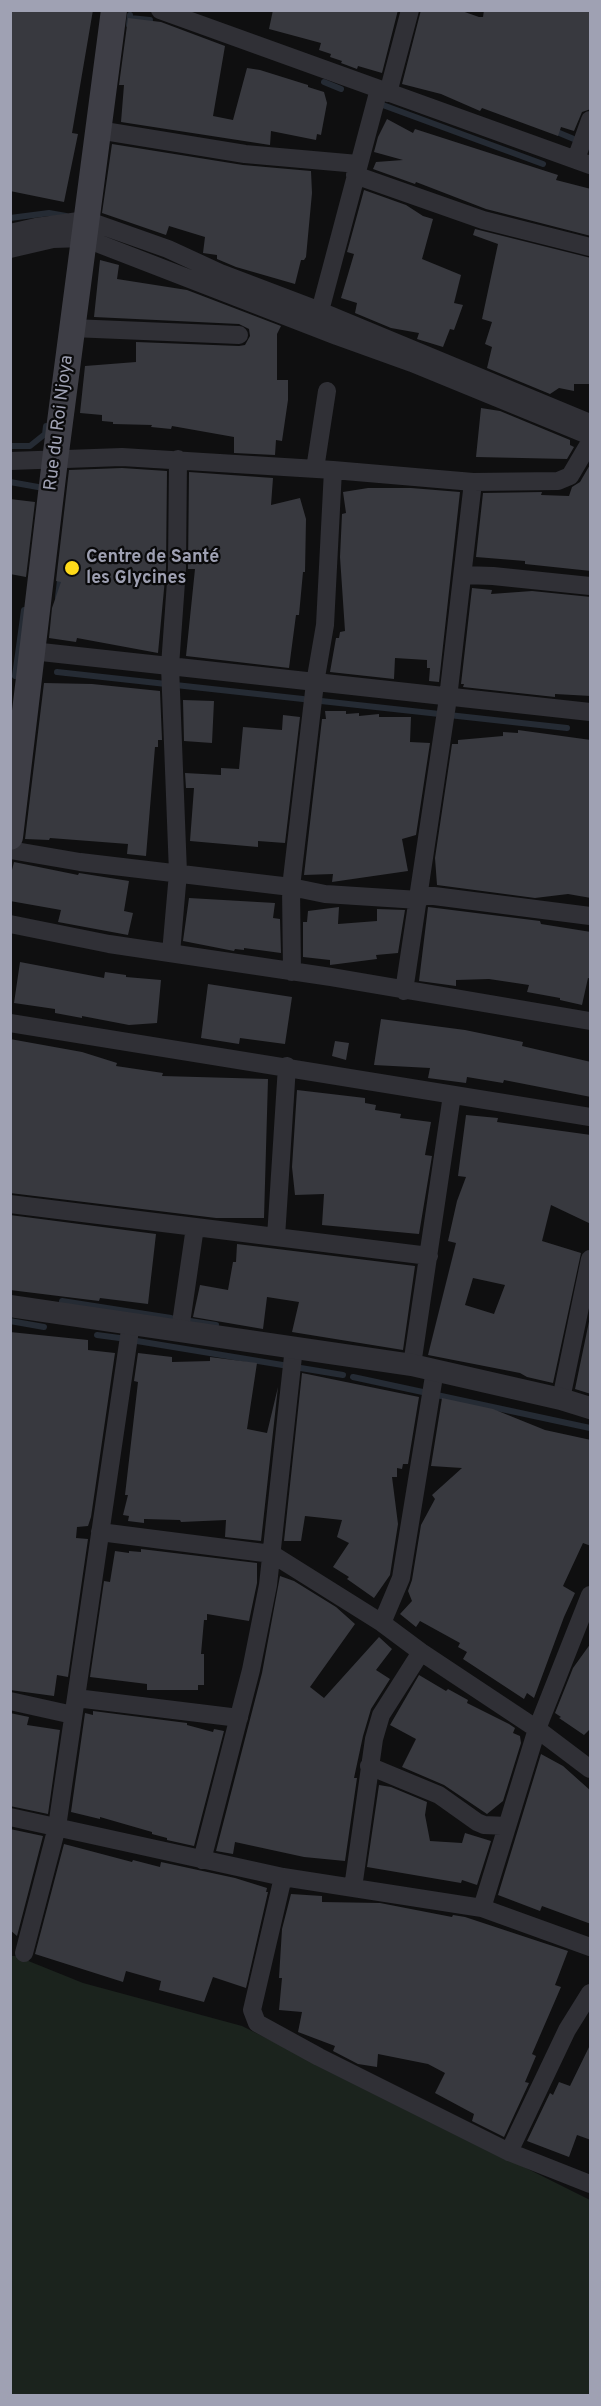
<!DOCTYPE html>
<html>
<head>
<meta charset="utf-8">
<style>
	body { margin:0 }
	#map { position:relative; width:601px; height:2406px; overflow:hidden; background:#0f0f10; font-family:Overpass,sans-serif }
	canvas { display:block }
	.frame { position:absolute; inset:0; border:12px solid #9fa1b3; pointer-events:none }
</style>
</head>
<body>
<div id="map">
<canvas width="601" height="2406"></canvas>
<div class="frame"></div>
</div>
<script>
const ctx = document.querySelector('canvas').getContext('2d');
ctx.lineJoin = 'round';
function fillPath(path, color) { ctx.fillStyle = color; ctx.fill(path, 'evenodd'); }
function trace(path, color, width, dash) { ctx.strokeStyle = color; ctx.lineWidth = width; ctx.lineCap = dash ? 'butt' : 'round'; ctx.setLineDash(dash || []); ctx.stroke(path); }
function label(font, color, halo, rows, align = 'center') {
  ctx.font = font + ' Overpass,sans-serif'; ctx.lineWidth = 4.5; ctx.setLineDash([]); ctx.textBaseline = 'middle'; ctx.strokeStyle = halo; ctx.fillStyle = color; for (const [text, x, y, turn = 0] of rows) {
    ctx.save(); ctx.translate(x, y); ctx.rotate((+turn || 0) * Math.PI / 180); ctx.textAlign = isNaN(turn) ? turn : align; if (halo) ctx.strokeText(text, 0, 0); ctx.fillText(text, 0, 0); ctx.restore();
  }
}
fillPath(new Path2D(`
	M11,1956H16L83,1983L242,2026L590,2200V2395L11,2396Z`), '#1b231d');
trace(new Path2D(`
	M129,25L130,15V18L150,20
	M324,82L341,89
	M380,104L543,164
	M557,132L581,142
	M10,218L49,213L66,216
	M10,446H30L45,434L46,426
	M10,482L38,487
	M58,597L60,580
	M57,672L567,728
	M15,676L24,610
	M62,1301L171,1318
	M10,1321L44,1327
	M190,1321L216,1325
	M97,1335L127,1339
	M137,1341L343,1375
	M353,1377L590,1428`), '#252b34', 6);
fillPath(new Path2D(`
	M10,10H93L72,133L78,134L64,202L10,191Z
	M273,10H398L382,73L358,66L357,69L341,63L342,61L330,57L331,54L319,50L321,43L269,29Z
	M421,10H459L479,17H483L484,10H591V109L582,112L574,131L561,127L558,136L482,108L480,111L441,94L402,84Z
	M128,18L161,22L225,46L213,116L233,120L247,68L260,70L308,85V87L324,92L327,103L321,135L317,134L316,140L271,131L270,145L121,122L124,85H119Z
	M387,119L413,133L415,129L558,175L556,180L591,189V236L486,209L416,182L415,184L373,169L376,162L403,160L374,152L378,137Z
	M112,144L243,165L311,171L312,193L306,257L304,260H301L295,284L236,267L217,259V255L203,253L205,237L169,226L166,235L102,213Z
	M364,190L406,205L423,216L433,219L422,259L461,275L454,303L463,305L454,330L450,329L443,347L417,339L419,333L391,328L355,313L357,303L341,298L354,254L347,252Z
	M475,229L591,258V384H574V391L559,388L550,394L487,368L492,347L485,344L492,322L482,319L498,244L473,235Z
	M100,260L119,265L117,279L187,290L281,326L277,334V380H288V400L282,441L276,440L275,455L234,453V437L172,426L171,429L151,427L152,425L113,424V422L102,421V415L80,413L85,366L136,362V342L239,346L245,345L250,336L249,329L239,324L94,317Z
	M481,408L500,411L570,440V445L574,447L567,459L476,457Z
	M591,463V571L525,564V561L476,557L483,493L542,492L541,495L569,496L572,487L580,482Z
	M122,468L167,471L166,568L158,653L77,638L76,642L49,638L52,608L61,582L56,581L69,470Z
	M189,472L273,478L271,505L300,498L306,519L305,572H303L299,615H296L289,668L186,656L195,569H188Z
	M368,488H411L460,492L439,682L429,681L430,668H427V660L395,658L394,679L330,672L336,638H339L340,632L345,631L340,557L342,514L346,513L343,492Z
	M10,499L35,502L26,577L10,574Z
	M472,588L492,590L491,594L532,591L591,597V696L555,694V697L463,687L464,684H461Z
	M44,683L92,684L160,691L162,740H158V747H155L146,856L127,854L128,844L50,838L49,840L25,839Z
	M183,700L214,701L212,743L184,741Z
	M325,711H346V714L359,713V716L379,714V717H411L410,742L430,743L416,835L402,839L408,871L332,882L333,874L304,875L322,719H326Z
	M283,715L300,717L285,843L258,841V847L190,841L194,788H186L185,773L221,775V768L239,769L243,727L282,730Z
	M518,730L591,740V898L568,894L535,898L437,885L435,858L452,744H458V740L503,736V732L518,733Z
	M14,862L78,875L79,873L129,881L124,911L133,913L128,935L58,922L61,910L10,901V878Z
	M189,898L275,903L273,918L280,919L281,953L244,948V950L235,949L234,951L183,941Z
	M339,907L338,924L377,921V909L405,910L398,953L376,955L377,959L330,965V960L303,957V922H307L308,911Z
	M428,907L540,921L541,924L591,932V979L588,978L582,1005L560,1000V998L527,992L529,985L489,979L456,980V986L419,981Z
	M20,962L104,978L105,972L126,975V977L161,980L157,1023L129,1025L82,1016V1018L55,1013V1009L14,1003Z
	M208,984L292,997L285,1044L240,1038L239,1044L201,1038Z
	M381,1019L465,1030L523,1042L522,1046L591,1062V1097L504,1080L503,1083L467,1077L466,1083L428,1078L430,1068L374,1065Z
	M10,1039L82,1052L117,1063L116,1066L163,1073L162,1076L268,1079L264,1218H216L10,1193Z
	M335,1041L349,1043L346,1060L332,1056Z
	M297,1090L365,1098V1103L376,1105L375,1110L401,1114L400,1118L431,1122L425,1155L432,1156L419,1234L322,1225L324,1194L295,1195L292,1167Z
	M466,1115L498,1118L497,1122L591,1135V1224L551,1205L542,1241L581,1253L553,1383L527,1377L520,1373L428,1355L456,1243L448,1241L457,1201L466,1177L458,1176ZM473,1278L505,1285L494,1314L465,1305Z
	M10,1215L156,1234L148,1304L100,1298L99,1301L10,1290Z
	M237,1244L415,1266L403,1350L292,1332L299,1302L267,1297L263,1329L193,1317L200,1285L228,1290L233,1262H236Z
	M591,1312V1394L575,1389Z
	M10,1332L88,1340V1350L115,1353L91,1517L88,1526L77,1527L76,1538L88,1539L68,1677L57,1675L54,1696L10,1690Z
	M138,1353L172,1357V1362L210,1361V1357L257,1363L247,1429L267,1433L278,1387L261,1541L225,1537L226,1520L181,1522L180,1520L144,1519V1523L128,1521L129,1516L123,1515L128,1495H125L138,1382L134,1381Z
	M302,1373L419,1397L408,1464H403L402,1469L397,1468V1477H392L398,1524L390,1575L374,1598L347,1579L349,1577L333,1567L349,1543L337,1537L342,1520L305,1516L301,1541H284Z
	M442,1398L493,1409L545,1430L591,1440V1546L583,1543L563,1586L575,1593L564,1617L534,1698L527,1693L524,1699L463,1659L467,1652L458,1647L460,1643L420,1621L416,1627L400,1614L412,1601L408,1591L412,1580L421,1525L435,1499L432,1495L462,1468L431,1466Z
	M141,1549L257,1563V1583L249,1621L207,1614V1620H204L201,1654H204V1685H198V1690H147V1684L90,1677L104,1581L110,1582L115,1551L129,1553V1551L141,1552Z
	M280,1576L294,1581L336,1607L355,1624L310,1687L324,1698L379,1637L392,1649L376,1670L390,1679L371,1709L363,1736L354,1778H357L345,1861L304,1857L235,1842L233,1854L216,1851L262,1673Z
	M591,1643V1728L584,1735L559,1718L561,1717L555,1713L573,1668Z
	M419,1675L446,1691L448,1689L468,1700L467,1703L509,1724L515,1728L513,1733L520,1736L521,1743L503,1801L487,1814L444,1785L402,1767L416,1739L390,1725Z
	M93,1711L187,1723V1725L213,1732L214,1729L224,1731L194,1846L167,1840V1838L152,1834V1832L100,1817V1819L71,1812L85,1713L93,1715Z
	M10,1713L29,1717L27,1725L60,1730L48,1814L10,1806Z
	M541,1754L563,1766L591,1791V1924L542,1906L540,1911L498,1895Z
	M379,1785L391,1787L427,1802L425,1815L430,1841L462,1843L465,1833L491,1841L477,1885L462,1880L461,1883L367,1867Z
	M10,1829L43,1836L17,1936L10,1930Z
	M64,1844L132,1862L133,1860L160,1867L161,1862L235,1878L267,1888L266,1892H268L246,1988L213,1977L204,2002L159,1990L161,1981L126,1971L123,1982L35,1954Z
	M291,1894L322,1896V1902L380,1903L452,1917L453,1915L465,1917L568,1951L555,1985L561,1987L532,2054L536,2056L525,2082L529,2083L504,2137L472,2121L474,2114L435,2093L445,2073L428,2064L378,2054L377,2067L358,2064L333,2051L335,2046L298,2032L302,2012L279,2010L282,1978H279L282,1929Z
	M591,2043V2140L577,2135L569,2157L527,2141L550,2093L553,2095L559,2082L570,2086Z`), '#38393f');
trace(new Path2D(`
	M160,10L590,165
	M388,93L410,10
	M98,130L245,154L358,164
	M576,159L590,120
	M355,175L483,220L590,247
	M10,233L36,227L86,220L168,249L220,273L320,311L590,423
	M10,249L53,239L84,238L337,336L412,363L590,436
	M320,311L379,89
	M72,328L239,335
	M10,461L122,457L333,470L473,482L558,481L570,476L590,442
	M315,469L327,391
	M463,575L493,576L590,586
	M32,651L590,712
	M10,850L80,862L291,887L325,894L419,900L423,896H434L590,916
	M10,924L109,944L331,977L590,1021
	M171,953L178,873L170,666L177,568L178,459
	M292,972L291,887L315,683L325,625L333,470
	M404,991L448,698L473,482
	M10,1023L590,1117
	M10,1204L429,1256
	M276,1237L287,1066
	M180,1330L195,1227
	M412,1365L452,1095
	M561,1399L590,1259
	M100,1532L272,1554L382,1623L421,1652L537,1729L590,1769
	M382,1623L401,1578L435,1370
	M76,1698L239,1718
	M10,1701L73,1715
	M369,1766L439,1795L477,1822L484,1825L507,1826
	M10,1817L283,1877L482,1908L590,1947
	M202,1860L251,1670L268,1585L294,1347
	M283,1877L252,2010L257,2023L319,2057L509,2152L590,2184
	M353,1888L374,1739L381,1715L421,1652
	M482,1908L537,1729L590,1595
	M24,1953L57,1827L131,1323
	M509,2152L567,2030L590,1993`), '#303036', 18);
trace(new Path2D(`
	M10,1306L412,1365L561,1399L590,1408`), '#303036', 22);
trace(new Path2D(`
	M10,837L55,460L114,10`), '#3e3e46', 26);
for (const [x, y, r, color] of [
	[72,568,8,"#feda1a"]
]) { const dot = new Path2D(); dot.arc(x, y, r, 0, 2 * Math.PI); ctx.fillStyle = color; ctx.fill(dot); trace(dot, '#0a0a0b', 2); }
label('18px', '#9fa1b3', '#0a0a0b', [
	["Rue du Roi Njoya",60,423,-83]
]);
label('bold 18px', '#9fa1b3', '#0a0a0b', [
	["Centre de Santé",86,558],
	["les Glycines",86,579]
], 'left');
</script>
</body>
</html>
